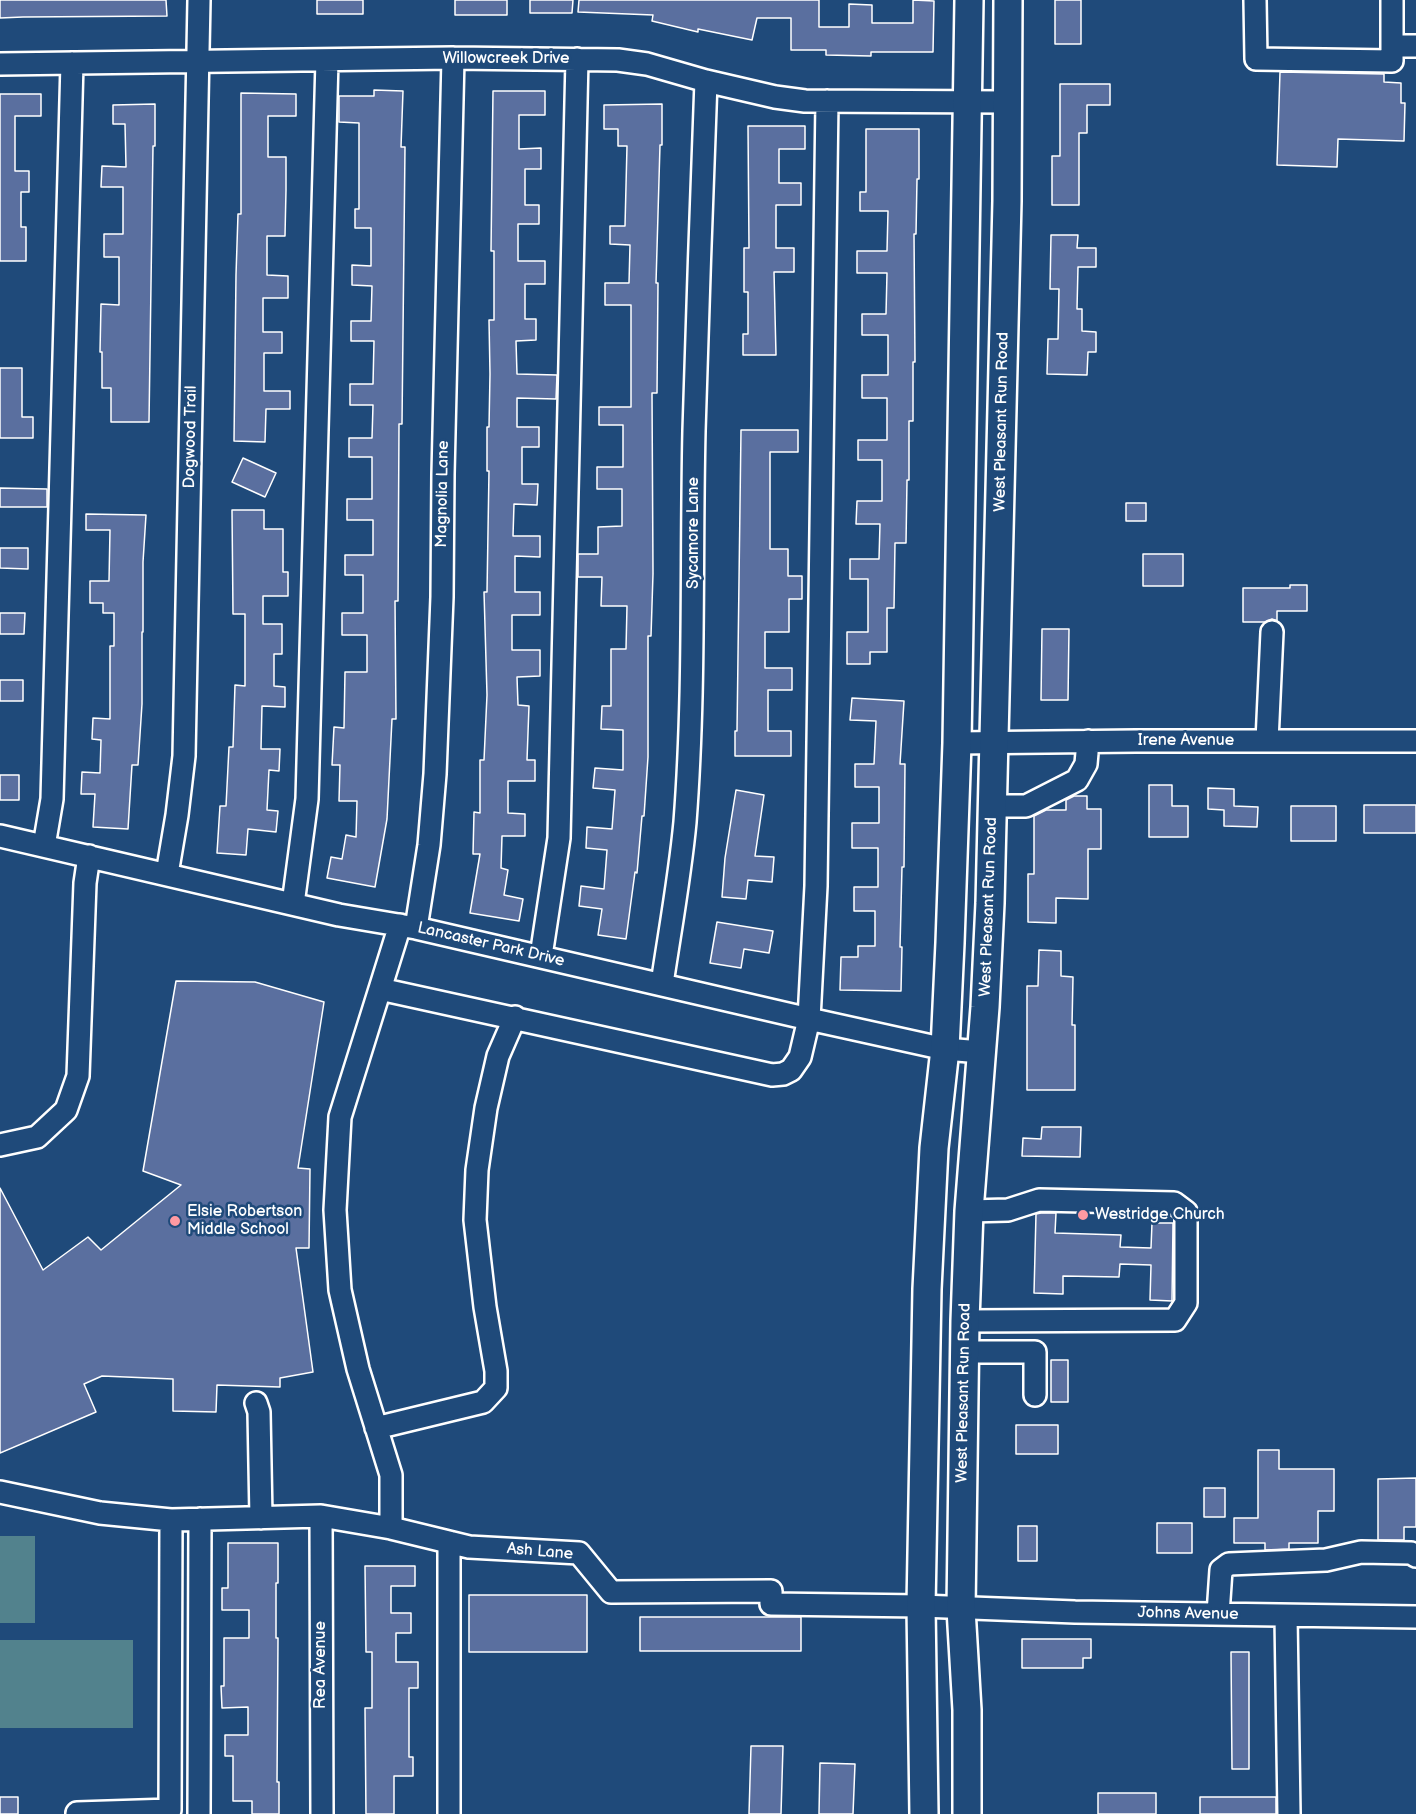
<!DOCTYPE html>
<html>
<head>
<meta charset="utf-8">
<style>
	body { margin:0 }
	canvas { display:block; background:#1f4a7a }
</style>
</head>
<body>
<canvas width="1416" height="1814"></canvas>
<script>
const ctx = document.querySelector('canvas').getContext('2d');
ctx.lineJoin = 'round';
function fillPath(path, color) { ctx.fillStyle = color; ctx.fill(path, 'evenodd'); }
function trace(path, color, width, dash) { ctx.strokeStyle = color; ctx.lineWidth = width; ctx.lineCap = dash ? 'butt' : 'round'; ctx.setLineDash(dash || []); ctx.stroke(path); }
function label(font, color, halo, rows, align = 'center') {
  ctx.font = font + ' "Balsamiq Sans",sans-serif'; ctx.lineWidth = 5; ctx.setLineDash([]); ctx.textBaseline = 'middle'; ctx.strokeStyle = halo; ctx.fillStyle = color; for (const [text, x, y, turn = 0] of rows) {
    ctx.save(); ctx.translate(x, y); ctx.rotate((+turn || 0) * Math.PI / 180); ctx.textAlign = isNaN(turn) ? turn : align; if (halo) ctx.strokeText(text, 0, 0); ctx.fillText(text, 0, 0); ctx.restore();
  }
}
fillPath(new Path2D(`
	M0,1536H35V1623H0Z
	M0,1640H133V1728H0Z`), '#52828d');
const building = new Path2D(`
	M0,0H166L167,16L23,17L0,18Z
	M317,0H363V14H317Z
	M455,0H507V15H455Z
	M530,0H573L572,13H530Z
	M579,0H819V27H849V4L872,5V23H913V0L934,1L933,52H871V56L826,55V50H791V18H757L752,40L698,29V32L652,21L653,15L578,12Z
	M1055,0H1081V44H1055Z
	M1280,72L1384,74V82L1401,83V103H1405L1404,141L1338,139L1337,167L1277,165Z
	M1060,84H1110V105H1087V133H1079V205H1052V156H1060Z
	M374,90L403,91L401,147H405L402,424H399L398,601H395L396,719H392L387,819L375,887L327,878L331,857L342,859L346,835L356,837L357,801H339L340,765H332L334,727L344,728L345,672H367V635H342V613H363V575H345V555H373V520H347V499H372V457H349V438H372L373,405H350V384H373L374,341H351V321H371L372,286L352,285V265L371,266V228H355V209H359V123L339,122V96H374Z
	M493,91H545V115H519V149L541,148V169H525V205H539V224H518V261H545V284H525V319H536V340L516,341L517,374L557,375L556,399L517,398V427H539V447H522V484H538L537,505L514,504L513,536H540V557L515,556V592H540V615H512V650H540V676L517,677L518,705L529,706L527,760H535V781H508V813L525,814V836H502L501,868L508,870L504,895L523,899L519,921L470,913L480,854H473L474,812L480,813V760H484L487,695L484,592H487L489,471H487V427H489L490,374L489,320H494V251H491Z
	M241,93L296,94V116H268V157H286V190L285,236H267V275L288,276V298H263V332H282V353H264V391H290V409H266L265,442L234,441L236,275L238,214H241Z
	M0,94H41V116H15V171H29V192H21V227H26V261H0Z
	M155,104V146H153L149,422H111V388H102V352H100L101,304L119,305V257H104V234H123V187H101L102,166L126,167L125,124H113V105Z
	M662,104V145H660L656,283H658L657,393H652L653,574L651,636H648V757L644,816H642L637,873L635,872L626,939L598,935L602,909L579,906L581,886L604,889L607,850L586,848L587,827L612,829L615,790L593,788L595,768L623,770V730L601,729L602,706H611V649H626L627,606H601L602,577H578V554H598V527L622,526V489H597V467H623V425H599V407H631V305H605V283H629L630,245L610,244V226H625L627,146H618V129H604V105Z
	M748,126H805V149H779V183H801V205H776V248H794V272H774L776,355H743V334H748V292H744V248H749Z
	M866,129H919V179H917L916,234H914L915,362H913V421H909V480H907L906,543H895L894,608H887V652H870V664H847V632H868V579H850V559H879L880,524H856L857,501H882V460H858V440H887V398H862V375H888V335H862V314H886L887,273H857V251H887L888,211H860V192H866Z
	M1051,235H1078L1077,248H1096V267H1078L1077,309H1082V331L1096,332V352H1088L1087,375L1047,374L1048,339H1058L1059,289H1050Z
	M0,368H22V417H33V438H0Z
	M741,430H798V452H770V549H788V576H802V599H789V632H765V668H792V690H768V731H791V756H735V731H737Z
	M243,458L276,473L265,497L232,482Z
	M0,488L47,489V507H0Z
	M1126,503H1146V521H1126Z
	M232,510H264V529H283V572H288V596H263V624H282V654H274V686L285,687V707L262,706L261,749H280L279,771L269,770L267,810L278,811L276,832L248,829L246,855L217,853L220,806H226L229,747H233L235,685L245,686V614H233Z
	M86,514L146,515L143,562V632H142V704L138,765H132L128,829L93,827L95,794H81L82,772L100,773L101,740L92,739L93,718L110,719V646H114V613H103V603H90V581H109L110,530H86Z
	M0,548H28V569L0,568Z
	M1143,554H1183V586H1143Z
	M1290,585H1307V611H1277V621L1272,619L1265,622H1243V588H1290Z
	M0,613H25L24,634H0Z
	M1042,629H1069L1068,700H1041Z
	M0,680H23V701H0Z
	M852,698L904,701L900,764H905L904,867H902L900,947H902L901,991L840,990L841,957H858V946H875V911H854V887H878V848H852V823H879V787H855V764H874L876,721L850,720Z
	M0,775H19V800H0Z
	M1149,785H1172V806H1188V837H1149Z
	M1208,788L1234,789V806L1258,807L1257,827L1224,826V810L1208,809Z
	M736,790L764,795L755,856L774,857L772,882L748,880L746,899L722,897L725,858Z
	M1074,796H1087V809H1101V849H1088V899L1056,898V923L1028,922V874H1034V816L1046,810H1066V800Z
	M1364,805H1416V833H1364Z
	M1291,806H1336V841H1291Z
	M717,922L773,931L769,953L744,949L741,968L710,963Z
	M1039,950L1061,951V976L1073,977L1072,1025H1075V1090H1027V986H1038Z
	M176,981L255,982L324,1002L298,1168L310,1169L309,1248H296L313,1372L280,1378V1387L217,1385L216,1412L173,1411V1379L102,1376L84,1384L96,1412L0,1453V1188L43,1270L88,1237L101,1250L181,1185L143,1171Z
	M1042,1127H1081L1080,1157L1022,1156L1023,1138L1041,1139Z
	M1041,1213H1056L1055,1233L1121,1235L1120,1247L1151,1248L1152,1223H1173L1172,1301L1150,1300L1151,1265L1120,1264L1119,1277L1063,1276V1294L1034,1293L1036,1214Z
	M1051,1360H1068V1402H1051Z
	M1016,1425H1058V1454H1016Z
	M1258,1450H1279V1469H1334V1511H1318V1543H1289V1549L1265,1550V1543H1234V1518H1258Z
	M1416,1478V1527H1404V1540H1378V1479Z
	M1204,1488H1225V1517H1204Z
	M1157,1523H1192V1553H1157Z
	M1018,1526H1037V1561H1018Z
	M228,1543H278V1583H276V1638H278L277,1782H279V1814H252V1801H233V1756H225V1735H248V1707L222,1708L221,1686H224V1638H249V1610H222V1588H228Z
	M365,1566H415V1586H391V1613H411V1633H396V1662H418V1688H409V1757H413V1776H394V1814H366L365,1708H372V1652H366Z
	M469,1595H587V1652H469Z
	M640,1617H801V1651H640Z
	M1022,1639H1091V1658H1083V1668H1022Z
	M1231,1652H1249V1769H1232Z
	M751,1746H783L781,1814H749Z
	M820,1763L855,1764L853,1814H819Z
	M1098,1793H1156V1814H1098Z
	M0,1797H18V1814H0Z
	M1200,1797H1276V1814H1200Z`);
fillPath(building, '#5a6f9f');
trace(building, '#fff', 1.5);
const minor = new Path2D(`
	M1255,0L1256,59L1392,61V0
	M1392,46H1416
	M0,64L453,58L618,60L647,64L706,81L775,97L805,101L1007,102
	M1267,741L1272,632
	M957,743L1136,741H1416
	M992,806H1026L1077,780L1086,764L1088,741
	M0,836L339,915L416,928L809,1019L945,1049L981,1052
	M44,846L52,799L72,63
	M167,874L177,815L184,756L199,0
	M293,904L307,799L327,60
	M416,928L429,845L435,774L442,597L443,474L453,58
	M541,956L559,838L577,59
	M662,984C670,930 680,876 685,822C695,692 691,561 694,431C697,314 702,198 706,81
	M380,989L772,1075L783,1074L791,1070L800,1057L809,1019L816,886L827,101
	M0,1145L37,1137L66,1110L78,1076L85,883L89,856
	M965,1321L1175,1320L1186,1303V1212L1174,1203L1039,1200L1008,1210L969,1211
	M965,1352H1035V1395
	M256,1403L259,1412L261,1518
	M376,1428L483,1402L496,1388V1371L485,1307L475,1220L477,1170L486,1108L498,1056L515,1017
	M0,1492L100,1513L171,1520L321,1516L391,1528L469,1547L579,1553L611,1592L771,1591V1604L921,1606L1075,1612L1416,1617
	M321,1516L322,1814
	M391,1528V1475L358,1369L340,1290L335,1210L340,1117L400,925
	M449,1542V1814
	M1218,1614L1221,1570L1229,1564L1326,1560L1361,1552L1411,1553L1416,1556
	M1286,1616L1289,1814
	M77,1814V1813L170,1810L171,1520
	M199,1814L200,1519`);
const major = new Path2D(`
	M924,1814L921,1606L927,1289L934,1148L945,1049L950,943L957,743L969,0
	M967,1814V1710L961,1609L965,1321L969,1211L985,1007L990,903L1007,201L1008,0`);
trace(minor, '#fff', 26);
trace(major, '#fff', 32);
trace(minor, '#1f4a7a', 21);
trace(major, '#1f4a7a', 27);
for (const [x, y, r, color] of [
	[1083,1215,6,"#ff9aa2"],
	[175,1221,6,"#ff9aa2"]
]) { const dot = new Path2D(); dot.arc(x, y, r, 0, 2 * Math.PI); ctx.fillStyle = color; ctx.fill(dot); trace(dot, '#1f4a7a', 2); }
label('16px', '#fff', '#1f4a7a', [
	["Willowcreek Drive",506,59],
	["West Pleasant Run Road",1002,422,-89],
	["Dogwood Trail",191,437,-89],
	["Magnolia Lane",443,494,-89],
	["Sycamore Lane",694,533,-90],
	["Irene Avenue",1186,741],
	["West Pleasant Run Road",989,907,-88],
	["Lancaster Park Drive",491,945,13],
	["West Pleasant Run Road",964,1393,-89],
	["Ash Lane",540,1552,5],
	["Johns Avenue",1188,1614,1],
	["Rea Avenue",321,1665,-90]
]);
label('16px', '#fff', '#1f4a7a', [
	["Elsie Robertson",187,1212],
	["Middle School",187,1230],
	["Westridge Church",1095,1215]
], 'left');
</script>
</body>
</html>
